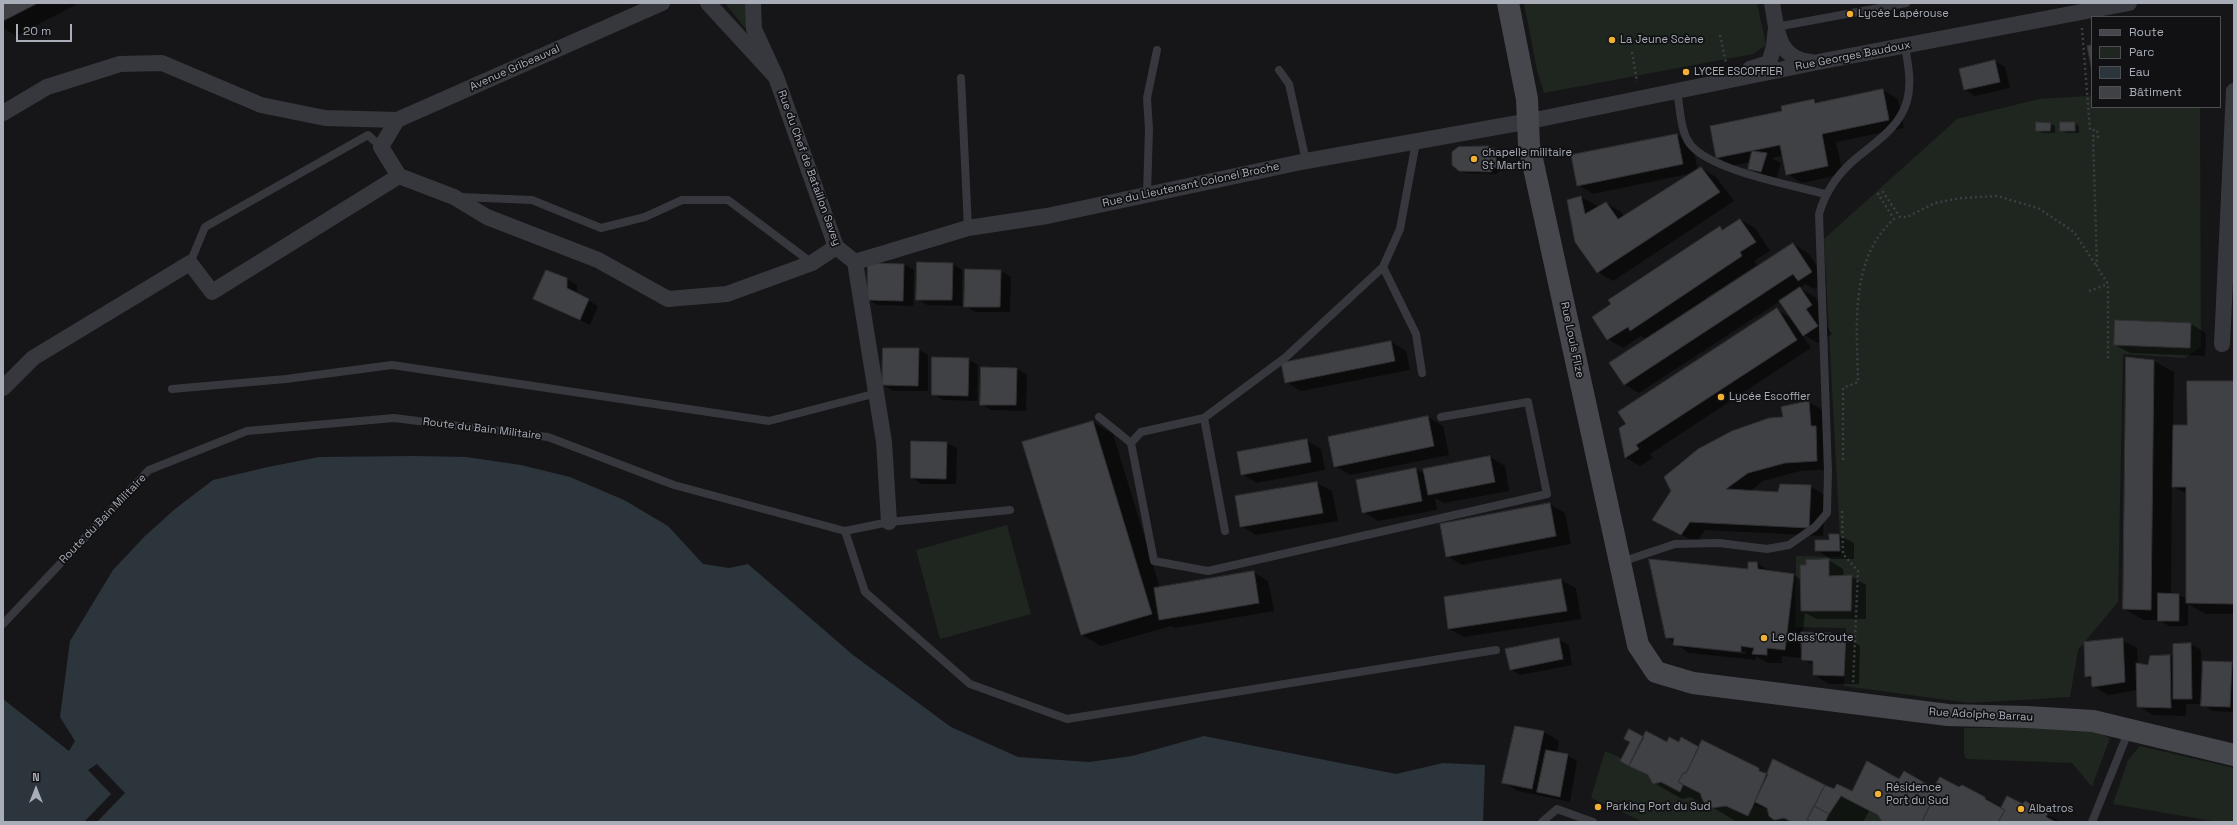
<!DOCTYPE html>
<html>
<head>
<meta charset="utf-8">
<style>
	body { margin:0 }
	#map { position:relative; width:2237px; height:825px; overflow:hidden; background:#161618; font-family:"Space Grotesk",sans-serif }
	canvas { display:block }
	.frame { position:absolute; inset:0; border:4px solid #a8adb8; pointer-events:none }
	.legend { position:absolute; left:2091px; top:16px; width:130px; height:92px; box-sizing:border-box; background:#111113; border:1px solid #4d4f55; margin:0; padding:5px 7px; list-style:none; font-size:12px; color:#a8adb8 }
	.legend li { display:flex; align-items:center; gap:8px; height:20px }
	.legend b { width:20px; border:1px solid #4d4f55 }
	.north { position:absolute; left:16px; top:769px; width:40px; height:40px; -webkit-text-stroke:3px #111113; paint-order:stroke; rotate:0deg; font-size:11px; font-weight:700; line-height:16px; text-align:center; color:#a8adb8 }
	.north::after { content:''; display:block; margin:auto; width:14px; height:18px; background:#a8adb8; clip-path:polygon(50% 0,100% 100%,50% 72%,0 100%) }
	.scale { position:absolute; left:16px; top:24px; width:56px; height:18px; box-sizing:border-box; border:2px solid #a8adb8; border-top:0; padding-left:5px; font-size:12px; line-height:14px; white-space:nowrap; color:#a8adb8; -webkit-text-stroke:3px #111113; paint-order:stroke }
</style>
</head>
<body>
<div id="map">
<canvas width="2237" height="825"></canvas>
<div class="frame"></div>
<ul class="legend">
<li><b style="height:5px;background:#45474d"></b>Route</li>
<li><b style="height:11px;background:#1e261f"></b>Parc</li>
<li><b style="height:11px;background:#2c353c"></b>Eau</li>
<li><b style="height:11px;background:#404145"></b>Bâtiment</li>
</ul>
<div class="north">N</div>
<div class="scale">20 m</div>
</div>
<script>
const ctx = document.querySelector('canvas').getContext('2d');
ctx.lineJoin = 'round';
function fillPath(path, color) { ctx.fillStyle = color; ctx.fill(path, 'evenodd'); }
function trace(path, color, width, dash) { ctx.strokeStyle = color; ctx.lineWidth = width; ctx.lineCap = dash ? 'butt' : 'round'; ctx.setLineDash(dash || []); ctx.stroke(path); }
function label(font, color, halo, rows, align = 'center') {
  ctx.font = font + ' "Space Grotesk",sans-serif'; ctx.lineWidth = 3.5; ctx.setLineDash([]); ctx.textBaseline = 'middle'; ctx.strokeStyle = halo; ctx.fillStyle = color; for (const [text, x, y, turn = 0] of rows) {
    ctx.save(); ctx.translate(x, y); ctx.rotate((+turn || 0) * Math.PI / 180); ctx.textAlign = isNaN(turn) ? turn : align; if (halo) ctx.strokeText(text, 0, 0); ctx.fillText(text, 0, 0); ctx.restore();
  }
}
fillPath(new Path2D(`
	M725,3H746L757,43Z
	M1524,3H1757L1766,45L1753,54L1544,93L1537,70Z
	M2087,96H2092V107H2200L2201,347L2185,358L2123,354L2118,602L2078,650L2070,697L1969,703L1844,686L1846,628L1795,627L1796,556L1841,557L1824,239L1957,119L2039,99Z
	M1007,525L1031,614L940,639L916,550Z
	M2071,727L2093,731L2110,738L2092,787L2072,763L1966,759L1964,753V728Z
	M2140,746L2234,768V822H2218L2113,804L2128,760Z
	M1605,751L1621,758L1620,761L1808,822H1643L1591,798Z
	M1837,795L1875,797L1943,822H1817Z`), '#1e261f');
fillPath(new Path2D(`
	M414,456L466,457L521,465L570,477L624,500L668,526L703,564L729,568L748,564L853,655L951,727L1018,757L1089,762L1132,756L1204,736L1396,774L1443,763L1485,765L1483,822H97L125,793L97,764L88,770L111,794L84,822H3V699L69,751L75,741L60,717L70,641L113,570L144,537L175,509L213,480L268,467L319,457Z`), '#2c353c');
fillPath(new Path2D(`
	M3,3H79L16,36L3,28Z
	M1995,61L2005,67L2010,88L1975,96L1965,90L1961,69Z
	M1883,90L1898,99L1904,128L1836,142L1843,174L1802,183L1787,174L1783,156L1772,158L1781,163L1776,180L1764,177L1749,168L1750,162L1732,166L1717,157L1783,112L1814,100L1819,103Z
	M2050,123L2055,126V133H2042L2037,130Z
	M2075,123L2079,126V133H2066L2061,130Z
	M1677,135L1692,143L1698,170L1701,168L1716,177L1734,201L1613,281L1598,272L1568,201L1581,197L1596,205L1597,209L1606,203L1621,212L1624,216L1693,173L1593,194L1578,185Z
	M1495,150L1500,153L1502,169L1496,174L1464,173L1459,170Z
	M1740,220L1755,228L1770,251L1754,261L1757,265L1706,298L1707,300L1793,244L1808,253L1827,281L1814,289L1806,284L1800,288L1815,297L1826,314L1821,318L1832,334L1818,343L1802,334L1811,348L1650,454L1653,458L1640,466L1626,458L1620,429L1777,310L1793,319L1780,301L1639,393L1624,384L1647,340L1641,336L1623,348L1608,339L1720,227L1725,230Z
	M904,264L914,270L913,306L878,305L868,300Z
	M953,264L962,270V306L927,305L917,299Z
	M1001,271L1011,277L1010,312H975L965,306Z
	M567,279L577,285V294L598,306L590,325L534,299Z
	M2191,324L2206,333L2205,356L2130,353L2115,345Z
	M1391,342L1406,351L1410,370L1301,391L1286,382Z
	M918,349L928,355V391H893L883,385Z
	M968,359L978,365L977,401L943,400L933,394Z
	M2154,361L2174,372L2173,426H2188L2234,382V614H2206L2188,604V626H2169L2159,620H2144L2124,609ZM2172,486L2187,494V599L2179,595L2171,594Z
	M1017,369L1027,375L1026,411L991,410L981,404Z
	M1809,402L1824,411L1825,432L1831,436L1832,469L1800,471L1763,481L1749,492L1778,493L1810,486L1825,495L1823,536L1705,530L1696,543L1669,528L1784,418Z
	M1428,417L1443,426L1449,455L1350,475L1335,466Z
	M1093,422L1113,434L1160,588L1253,572L1268,581L1274,611L1175,628L1171,626L1101,646L1082,635Z
	M1306,440L1321,449L1325,470L1257,483L1242,474Z
	M912,442L947,443L957,448L956,484H922L912,478Z
	M1490,457L1505,466L1509,491L1444,503L1435,498L1437,510L1378,521L1363,512L1416,469L1425,474Z
	M1317,483L1332,491L1338,521L1256,535L1241,526Z
	M1550,504L1565,513L1571,544L1462,565L1447,556Z
	M1830,535H1839L1854,543V559H1831L1816,550L1830,541Z
	M1828,560L1843,569L1844,577L1851,576L1866,585V619H1817L1805,613L1803,633L1830,634L1836,637H1845L1860,646L1859,684H1829L1814,675V666L1803,659V649L1800,658L1782,656V663H1768L1756,656V660L1689,653L1667,638L1757,563L1772,572L1794,575L1801,580L1807,566ZM1684,645L1746,652V654L1688,647Z
	M1561,580L1576,588L1581,619L1464,637L1449,629L1445,598Z
	M1559,640L1569,645L1572,665L1520,675L1510,669Z
	M2122,640L2137,648L2138,665L2149,666L2170,656L2174,658L2191,644L2201,650V683L2232,663L2234,665V712L2212,711L2202,704H2186V716L2153,715L2138,706L2137,690L2108,695L2093,686L2092,680L2086,676Z
	M1516,727L1544,732L1559,741L1557,753L1567,755L1577,761L1570,802L1518,791L1503,782Z
	M1645,738L1700,748L1766,773L1773,760L1835,790L1852,793L1900,781L1934,790L1940,779L1959,789L1985,798L2002,807L2024,806L2025,803L2061,822H1884L1881,817L1869,811L1863,822H1737L1709,805L1708,807L1690,797L1682,799L1654,783L1650,777L1621,760Z`), '#0007');
const building = new Path2D(`
	M3,3H38L3,21Z
	M2092,45V71L2087,46Z
	M1995,60L2000,82L1964,90L1959,69Z
	M1883,89L1889,120L1822,134L1828,166L1786,175L1780,145L1716,158L1710,126L1782,111L1781,106L1814,99L1815,103Z
	M2036,122L2051,123L2050,131H2036Z
	M2060,122H2075V131H2060Z
	M1677,134L1683,164L1577,186L1571,155Z
	M1489,146L1495,149L1497,166L1491,172L1459,171L1452,165V152L1458,147Z
	M1752,151L1767,153L1761,172L1748,169Z
	M1701,167L1720,192L1597,273L1575,242L1567,200L1581,196L1585,214L1606,202L1618,219Z
	M1740,219L1756,242L1740,252L1742,256L1630,331L1628,327L1607,340L1592,317L1611,304L1608,300L1720,226L1722,230Z
	M1793,243L1812,272L1798,281L1793,274L1624,385L1609,363Z
	M917,262L953,263L952,300H916Z
	M868,263L904,264L903,301L867,300Z
	M965,269L1001,270L1000,307H964Z
	M546,270L567,278V288L589,299L580,320L533,299Z
	M1800,287L1812,305L1806,309L1818,326L1803,336L1779,301Z
	M1777,308L1797,340L1636,445L1639,449L1625,458L1619,428L1626,424L1618,412Z
	M2115,320L2191,323L2190,348L2114,345Z
	M1391,341L1395,361L1285,383L1281,363Z
	M883,348H919L918,386L882,385Z
	M932,357L969,358L968,396L932,395Z
	M2126,357L2154,360L2151,610L2123,609Z
	M981,367L1017,368L1016,405H980Z
	M2187,381H2234V604L2186,603V487H2172L2173,425H2187Z
	M1809,401L1811,426H1816L1817,461L1785,463L1748,473L1726,489L1778,492L1780,484L1811,485L1809,528L1690,522L1681,535L1652,520L1671,491L1664,477L1698,449L1732,431L1769,418L1783,417L1781,407Z
	M1428,416L1434,446L1334,467L1328,437Z
	M1093,421L1152,614L1081,635L1022,442Z
	M1307,439L1311,462L1241,475L1237,452Z
	M911,441L947,442L946,479L911,478Z
	M1490,456L1495,482L1428,495L1423,469Z
	M1416,468L1422,501L1362,513L1356,480Z
	M1317,482L1323,513L1240,527L1235,496Z
	M1550,503L1556,536L1446,557L1440,524Z
	M1829,534H1839L1840,551H1815V540H1829Z
	M1649,559L1748,569V562H1757L1758,569L1794,574L1785,650L1767,648V655L1752,654L1754,648L1741,646V652L1673,645L1674,638H1666Z
	M1829,559V576L1852,575L1851,611H1801L1800,565H1806V560Z
	M1254,571L1259,603L1159,620L1154,588Z
	M1561,579L1567,611L1448,629L1444,597Z
	M2158,593L2179,594V621H2158Z
	M1801,632L1831,633V636H1846L1844,676L1813,675V661L1802,660Z
	M1559,638L1563,659L1510,670L1505,649Z
	M2123,638L2125,682L2092,687L2091,676L2085,677L2084,642Z
	M2191,643L2192,699H2173V644Z
	M2170,655L2171,708L2137,707L2136,663L2148,665L2150,656Z
	M2203,661L2232,662L2230,707L2201,706Z
	M1515,726L1544,731L1532,789L1502,783Z
	M1629,729L1644,737L1629,766L1620,761L1630,742L1624,739Z
	M1646,731L1667,742L1669,737L1679,742L1681,737L1699,747L1686,773H1683L1678,782L1683,785L1680,792L1661,782L1653,784L1648,775L1629,766Z
	M1702,740L1759,768V771L1768,774L1748,816L1726,806L1711,808L1703,801L1700,793L1678,782L1683,773H1686Z
	M1546,750L1568,754L1560,797L1537,792Z
	M1773,759L1825,785L1807,820H1809L1808,822H1792L1784,818L1774,820L1769,816L1767,808L1755,802Z
	M1867,761L1899,779L1904,771L1937,790L1922,822H1882L1878,815L1841,796L1829,814L1814,806L1825,785L1834,789L1837,784L1852,791Z
	M1940,777L1959,787L1962,785L1985,797V799L2005,810L1998,822H1922L1937,790L1934,788Z
	M2007,796L2023,804L2025,801L2048,813L2046,817L2056,822H1998L2005,810L2001,808Z
	M1814,806L1829,814L1825,822H1808L1809,820H1807Z`);
fillPath(building, '#404145');
trace(building, '#303034', 1);
trace(new Path2D(`
	M2082,28L2090,130H2097L2098,137L2093,136L2097,267L2108,284V360
	M1720,35L1726,63
	M1632,52L1637,82
	M2089,291L2108,284
	M1843,460V388L1858,382C1857,327 1849,259 1894,219L1878,194L1883,192L1900,217H1907L1935,203L1961,198L1997,196L2038,208L2074,232L2097,267
	M1842,511L1843,554L1858,571L1853,684`), '#3d3f44', 2.5, [2, 3]);
trace(new Path2D(`
	M1776,27L1906,3
	M1279,70L1289,84L1306,161
	M961,78L968,228
	M1677,91C1680,106 1680,131 1690,144C1709,170 1794,186 1826,194
	M1147,194L1149,129L1147,98L1157,50
	M460,197L532,200L601,228L645,217L682,200H728L812,263
	M190,263L205,227L368,135L381,147
	M1383,267L1416,334L1422,373
	M172,389L286,379L392,365L769,421L877,393
	M1099,417L1131,443L1141,432L1204,418L1286,357L1383,267L1400,229L1416,142
	M1204,418L1225,531
	M1131,443L1154,561L1208,571L1547,494L1528,402L1441,417
	M845,531L865,592L970,684L1067,719L1496,650
	M1621,562L1675,544L1719,543L1767,549L1789,545L1815,527L1827,513L1828,471L1819,214C1825,193 1836,176 1853,161C1874,143 1899,129 1907,101C1912,83 1908,64 1905,46
	M3,624L149,470L247,431L394,418L548,437L674,485L845,531L889,522L1010,510
	M1542,822L1557,809L1593,822
	M2092,822L2129,730`), '#37383d', 8);
trace(new Path2D(`
	M708,3L776,77L754,29L753,3
	M1772,3C1777,30 1777,59 1811,62
	M1750,69L1769,63L1774,46L1776,27
	M776,77L836,247L855,262L884,442L889,522
	M3,113L47,87L120,64L162,63L261,105L325,118L397,120
	M399,176L454,197L487,217L598,260L668,299L727,294L812,263L836,247
	M855,262L968,228L1047,216L1306,161L1530,121L1818,62L2129,3
	M2222,344L2234,91
	M3,388L33,358L190,263L212,292L399,176L381,147L397,120L662,3`), '#37383d', 16);
trace(new Path2D(`
	M1508,3L1527,99L1529,145L1638,645L1656,672L1693,683L1948,715L2027,717L2093,721L2234,755`), '#45474d', 22);
for (const [x, y, r, color] of [
	[1850,14,4,"#f2b134"],
	[1612,40,4,"#f2b134"],
	[1686,72,4,"#f2b134"],
	[1474,159,4,"#f2b134"],
	[1721,397,4,"#f2b134"],
	[1764,638,4,"#f2b134"],
	[1878,794,4,"#f2b134"],
	[1598,807,4,"#f2b134"],
	[2021,809,4,"#f2b134"]
]) { const dot = new Path2D(); dot.arc(x, y, r, 0, 2 * Math.PI); ctx.fillStyle = color; ctx.fill(dot); trace(dot, '#111113', 1.5); }
label('11px', '#a8adb8', '#111113', [
	["Lycée Lapérouse",1858,14],
	["La Jeune Scène",1620,40],
	["LYCEE ESCOFFIER",1694,72],
	["chapelle militaire",1482,153],
	["St Martin",1482,166],
	["Lycée Escoffier",1729,397],
	["Le Class'Croute",1772,638],
	["Résidence",1886,788],
	["Port du Sud",1886,801],
	["Parking Port du Sud",1606,807],
	["Albatros",2029,809]
], 'left');
label('11px', '#a8adb8', '#111113', [
	["Rue Georges Baudoux",1853,56,-11],
	["Avenue Gribeauval",515,68,-24],
	["Rue du Chef de Bataillon Savey",809,168,70],
	["Rue du Lieutenant Colonel Broche",1191,185,-12],
	["Rue Louis Flize",1572,340,78],
	["Route du Bain Militaire",482,429,7],
	["Route du Bain Militaire",103,519,-46],
	["Rue Adolphe Barrau",1981,715,3]
]);
</script>
</body>
</html>
